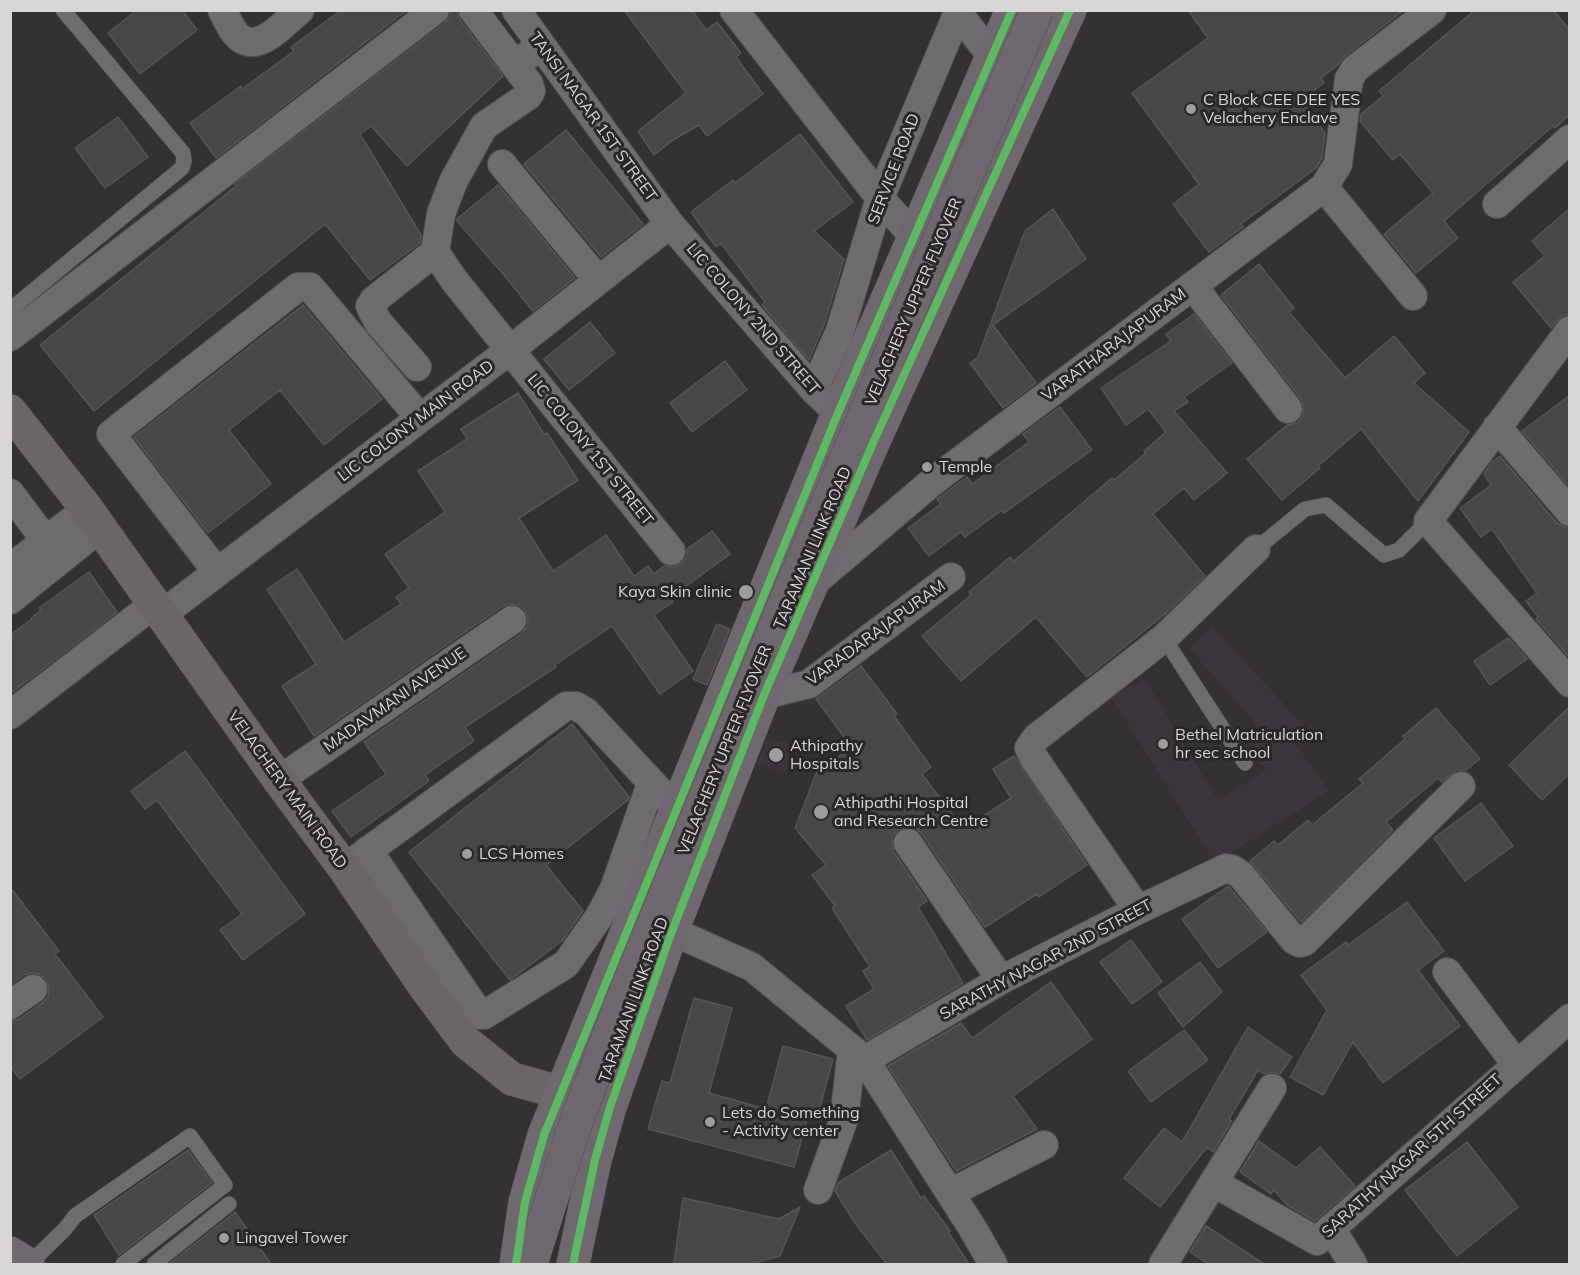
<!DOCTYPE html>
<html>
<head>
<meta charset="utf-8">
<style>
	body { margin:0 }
	#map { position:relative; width:1580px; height:1275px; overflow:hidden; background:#333132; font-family:Mulish,sans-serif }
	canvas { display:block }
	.frame { position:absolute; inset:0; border:12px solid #d9d6d8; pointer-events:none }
</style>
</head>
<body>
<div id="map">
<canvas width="1580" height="1275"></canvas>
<div class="frame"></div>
</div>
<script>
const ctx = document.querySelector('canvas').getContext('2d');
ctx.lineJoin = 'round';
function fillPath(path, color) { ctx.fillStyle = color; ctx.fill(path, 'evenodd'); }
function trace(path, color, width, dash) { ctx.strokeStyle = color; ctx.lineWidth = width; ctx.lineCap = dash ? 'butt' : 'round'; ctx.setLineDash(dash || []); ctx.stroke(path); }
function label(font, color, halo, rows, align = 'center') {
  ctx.font = font + ' Mulish,sans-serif'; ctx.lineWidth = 6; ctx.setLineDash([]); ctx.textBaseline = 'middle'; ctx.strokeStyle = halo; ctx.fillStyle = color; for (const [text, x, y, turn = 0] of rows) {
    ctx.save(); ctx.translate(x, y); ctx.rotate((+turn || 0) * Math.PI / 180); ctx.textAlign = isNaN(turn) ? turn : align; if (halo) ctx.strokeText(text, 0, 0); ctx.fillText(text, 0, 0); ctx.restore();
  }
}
fillPath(new Path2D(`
	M1211,625L1306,728L1293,740L1329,791L1215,863L1111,697L1145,679L1218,800L1266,770L1248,749L1265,735L1190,649Z
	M766,739L796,746L786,773L757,765Z`), '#3d353c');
const building = new Path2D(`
	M137,10H182L197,30L140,74L108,33Z
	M341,10H407L216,158L190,123L241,86L242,89L294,51L291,47Z
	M451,10H457L460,20L503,76L407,166L371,126L360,134L421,235L420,243L370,280L325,224L94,411L40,345L236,186L235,184L445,23L450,17Z
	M624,10H692L706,30L717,22L741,53L736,57L763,94L707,136L699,125L673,140L654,155L638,131L686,93Z
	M1188,10H1404L1345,56L1338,65L1321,78L1324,83L1301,100L1325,133L1322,158L1316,168L1241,224L1243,227L1209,252L1173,204L1199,184L1132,93L1208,38Z
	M1475,10H1553L1569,29V115L1555,128L1553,126L1444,221L1458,238L1416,273L1384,234L1433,193L1400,154L1393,160L1360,121L1361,114L1383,96L1379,91Z
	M118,117L148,157L105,188L75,148Z
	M566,130L643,224L601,257L524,164Z
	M800,134L853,202L814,231L844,259L824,325L809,360L762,305L765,302L721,243L716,247L691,212L733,180L735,183Z
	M498,185L575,278L533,311L504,275L457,221V219Z
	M1053,209L1086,259L993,325L1036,383L1003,408L970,363L978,357L1025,231Z
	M1569,209V314L1563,315L1551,328L1513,282L1545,256L1532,241Z
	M1259,264L1294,308L1289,312L1345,378L1394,336L1425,373L1414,383L1469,432L1418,501L1361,429L1318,466L1320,468L1282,500L1247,459L1287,425L1299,422L1303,416L1304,407L1301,399L1221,295Z
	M303,305L382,399L324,445L280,390L229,430L271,484L208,533L134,437Z
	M1194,314L1232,363L1184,397L1188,402L1174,411L1227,473L1194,500L1184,488L1153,514L1205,576L1165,614L1087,677L1036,617L961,681L922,636L971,595L969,592L1010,557L1014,561L1112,478L1114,480L1146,453L1144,451L1166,432L1148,409L1126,425L1101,388L1171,341L1166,334Z
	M590,322L615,353L569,390L544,359Z
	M725,361L747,390L692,432L670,403Z
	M518,393L544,434L547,433L578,480L519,518L553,571L606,535L634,576L648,566L654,574L664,566L673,567L681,564L686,558L687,549L712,531L730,554L670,598L673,602L654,615L693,671L660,694L612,626L555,665L556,667L465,727L474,741L425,775L429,781L351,837L332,811L386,774L364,742L521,634L527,627L528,618L525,610L519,605L510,604L503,606L314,736L282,686L316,664L267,589L297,569L344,642L401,604L396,597L409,588L385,554L445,512L418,471L467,439L461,429Z
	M1569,396V486L1522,431Z
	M1060,407L1092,450L1004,513L1002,510L965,537L961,532L929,556L908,528L941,504L937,499L967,477L972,484L1029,442L1023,434Z
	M1500,456L1557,523L1564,527L1569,528V657L1536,619L1538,617L1526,601L1537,593L1492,529L1481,537L1460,508L1491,485L1484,474L1492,462Z
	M89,572L117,612L10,694V635L32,619L31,618L41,610L39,608Z
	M717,624L730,629L707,685L693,679Z
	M1508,638L1527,659L1490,685L1474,661Z
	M861,666L897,714L894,716L931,767L922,774L963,829L1011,798L993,769L1014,756L1087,865L1039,897L1037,894L985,927L922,834L916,828L907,827L898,830L893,836L892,845L894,852L927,901L918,907L963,983L867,1040L846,1006L874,989L863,971L870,967L832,908L835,906L812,875L826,865L795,828L817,771L852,748L816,699Z
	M1569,707V774L1542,800L1509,765Z
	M1436,708L1480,759L1466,770H1456L1442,782L1438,778L1386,822L1393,830L1301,922L1250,861L1274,841L1278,845L1308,820L1312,825L1363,783L1359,779L1405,739L1403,736Z
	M572,724L629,797L628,800L546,865L583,911L562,941L510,980L409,852Z
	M185,751L305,914L243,960L220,930L242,914L157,800L145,809L131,791Z
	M1481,803L1513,846L1465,881L1434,838Z
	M1228,886L1267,932L1218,968L1182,919Z
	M10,887L59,951L55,954L103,1017L20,1079L10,1066V1021L19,1019L42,1003L48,997L49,988L46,979L39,974L32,973L24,975L10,985Z
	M1407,902L1444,951L1418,970L1460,1026L1383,1083L1353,1042L1323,1095L1290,1077L1327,1010L1301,975L1346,942L1348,945Z
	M1131,940L1162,982L1132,1004L1100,962Z
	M1200,962L1222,992L1183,1027L1158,993Z
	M1051,982L1092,1039L1013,1096L1037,1129L956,1171L888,1066L961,1023L972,1038Z
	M694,998L732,1008L709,1093L766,1109L783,1046L833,1059L817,1118L808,1116L794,1167L648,1129L662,1081L670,1083Z
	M1248,1027L1292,1057L1280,1074L1272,1072L1264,1074L1258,1070L1229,1119L1232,1121L1213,1152L1207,1147L1160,1207L1124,1178L1164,1128L1182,1142Z
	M1184,1030L1208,1060L1151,1102L1128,1071Z
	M1259,1141L1296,1168L1320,1147L1355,1186L1315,1221L1287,1205L1274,1190L1271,1194L1240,1172Z
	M1467,1142L1518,1207L1457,1256L1405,1190Z
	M188,1150L212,1183L119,1255L94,1215Z
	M891,1150L921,1198L924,1196L950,1231L948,1232L969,1264H887L855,1223L835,1191L838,1183Z
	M683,1198L779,1219L800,1207L780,1256L750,1264H674Z
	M235,1212L271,1264H169Z
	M1206,1226L1264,1264H1208L1190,1252Z`);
fillPath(building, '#484647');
trace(building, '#565455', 1.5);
const lane = new Path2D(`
	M10,310L182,168L184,161L183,153L63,10
	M1256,549L1305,509L1326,505L1384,555L1399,550L1428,521
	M1164,638L1245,763
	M29,1264L65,1229L75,1216L190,1136L225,1185L123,1264
	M154,1264L229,1204`);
const street = new Path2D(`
	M222,10C227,19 232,32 240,38C260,53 285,22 300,10
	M473,10L514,64L531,53
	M516,10L670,224L814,390L838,413
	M734,10L880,198L914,237
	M956,10L992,57
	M514,64L529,84L531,91L528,96L484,126L453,182L441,214L435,252L454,280L671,551
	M502,164L598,280
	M1324,187L1413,296
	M1497,204L1570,139
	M1193,286L1288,409
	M1570,330L1428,521L1570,683
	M10,337L435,10
	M417,367L378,322L370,306L374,300L435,252
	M814,390L840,331L880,198L959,10
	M1497,427L1570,512
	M10,493L46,541
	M10,568L87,509
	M217,572L111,434L298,287H310L420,418
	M812,584L932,482L1324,187L1338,164L1349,79L1355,69L1432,10
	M10,600L100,528
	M161,615L510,350L670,224
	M764,695L809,684L951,577
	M10,715L154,604
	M279,780L512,620
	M908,843L1001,980
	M368,850L480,1015H484L566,964L599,917L614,889L651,784
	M354,861L566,706H576L586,712L665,797
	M1138,910L1034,758L1029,748L1036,738L1164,638L1256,549
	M672,931L752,967L865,1060L973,1229L993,1264
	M1447,972L1516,1064
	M10,1005L33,989
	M865,1060L1001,980L1138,910L1226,868L1232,869L1241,875L1294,940L1300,943L1304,942L1461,786
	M1214,1183L1317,1241L1570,1018
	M818,1190L844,1119L852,1050
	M950,1193L1044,1145
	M1331,1228L1353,1264
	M1163,1264L1272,1088`);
const secondary = new Path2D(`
	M10,411L87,509L279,780L344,868L425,987L466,1042L512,1079L588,1100`);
const primary = new Path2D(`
	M10,1253L28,1264
	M516,1264L525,1202L544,1135L838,413L1012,10
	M573,1264L595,1160L610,1107L672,931L764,695L873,443L1070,10`);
trace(lane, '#514f50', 16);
trace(street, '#514f50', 30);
trace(secondary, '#514f50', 34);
trace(primary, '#514f50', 34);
trace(lane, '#6e6c6e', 15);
trace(street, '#6e6c6e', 28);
trace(secondary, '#6a6669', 33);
trace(primary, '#6f686e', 33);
const primaryBridge = new Path2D(`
	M531,1264L573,1131L623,998L787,598L1037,10`);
trace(primaryBridge, '#514f50', 34, []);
trace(primaryBridge, '#6f686e', 33);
trace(new Path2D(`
	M516,1264L525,1202L544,1135L838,413L1012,10
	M573,1264L595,1160L610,1107L672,931L764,695L873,443L1070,10`), '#5cba63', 8);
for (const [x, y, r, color] of [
	[1191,109,6,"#9f9c9e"],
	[927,467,6,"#9f9c9e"],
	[746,592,8,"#9f9c9e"],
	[1163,744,6,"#9f9c9e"],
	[776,755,8,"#9f9c9e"],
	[821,812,8,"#9f9c9e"],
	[467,854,6,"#9f9c9e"],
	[710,1122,6,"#9f9c9e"],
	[224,1238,6,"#9f9c9e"]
]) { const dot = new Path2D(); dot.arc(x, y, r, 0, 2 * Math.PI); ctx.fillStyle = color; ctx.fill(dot); trace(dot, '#2a2729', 2); }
label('16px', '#d9d6d8', '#2a2729', [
	["C Block CEE DEE YES",1203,100],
	["Velachery Enclave",1203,118],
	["Temple",939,467],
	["Kaya Skin clinic",732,592,"right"],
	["Bethel Matriculation",1175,735],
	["hr sec school",1175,753],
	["Athipathy",790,746],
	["Hospitals",790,764],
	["Athipathi Hospital",834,803],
	["and Research Centre",834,821],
	["LCS Homes",479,854],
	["Lets do Something",722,1113],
	["- Activity center",722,1131],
	["Lingavel Tower",236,1238]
], 'left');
label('16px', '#d9d6d8', '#2a2729', [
	["TANSI NAGAR 1ST STREET",593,117,54],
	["SERVICE ROAD",894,169,-69],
	["VELACHERY UPPER FLYOVER",914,302,-67],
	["LIC COLONY 2ND STREET",753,319,49],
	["VARATHARAJAPURAM",1114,345,-37],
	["LIC COLONY MAIN ROAD",416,421,-37],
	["LIC COLONY 1ST STREET",590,450,51],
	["TARAMANI LINK ROAD",813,548,-67],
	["VARADARAJAPURAM",876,633,-36],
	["MADAVMANI AVENUE",395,700,-35],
	["VELACHERY UPPER FLYOVER",725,750,-68],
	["VELACHERY MAIN ROAD",287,790,54],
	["SARATHY NAGAR 2ND STREET",1046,960,-28],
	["TARAMANI LINK ROAD",634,1000,-70],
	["SARATHY NAGAR 5TH STREET",1412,1156,-42]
]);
</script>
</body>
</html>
